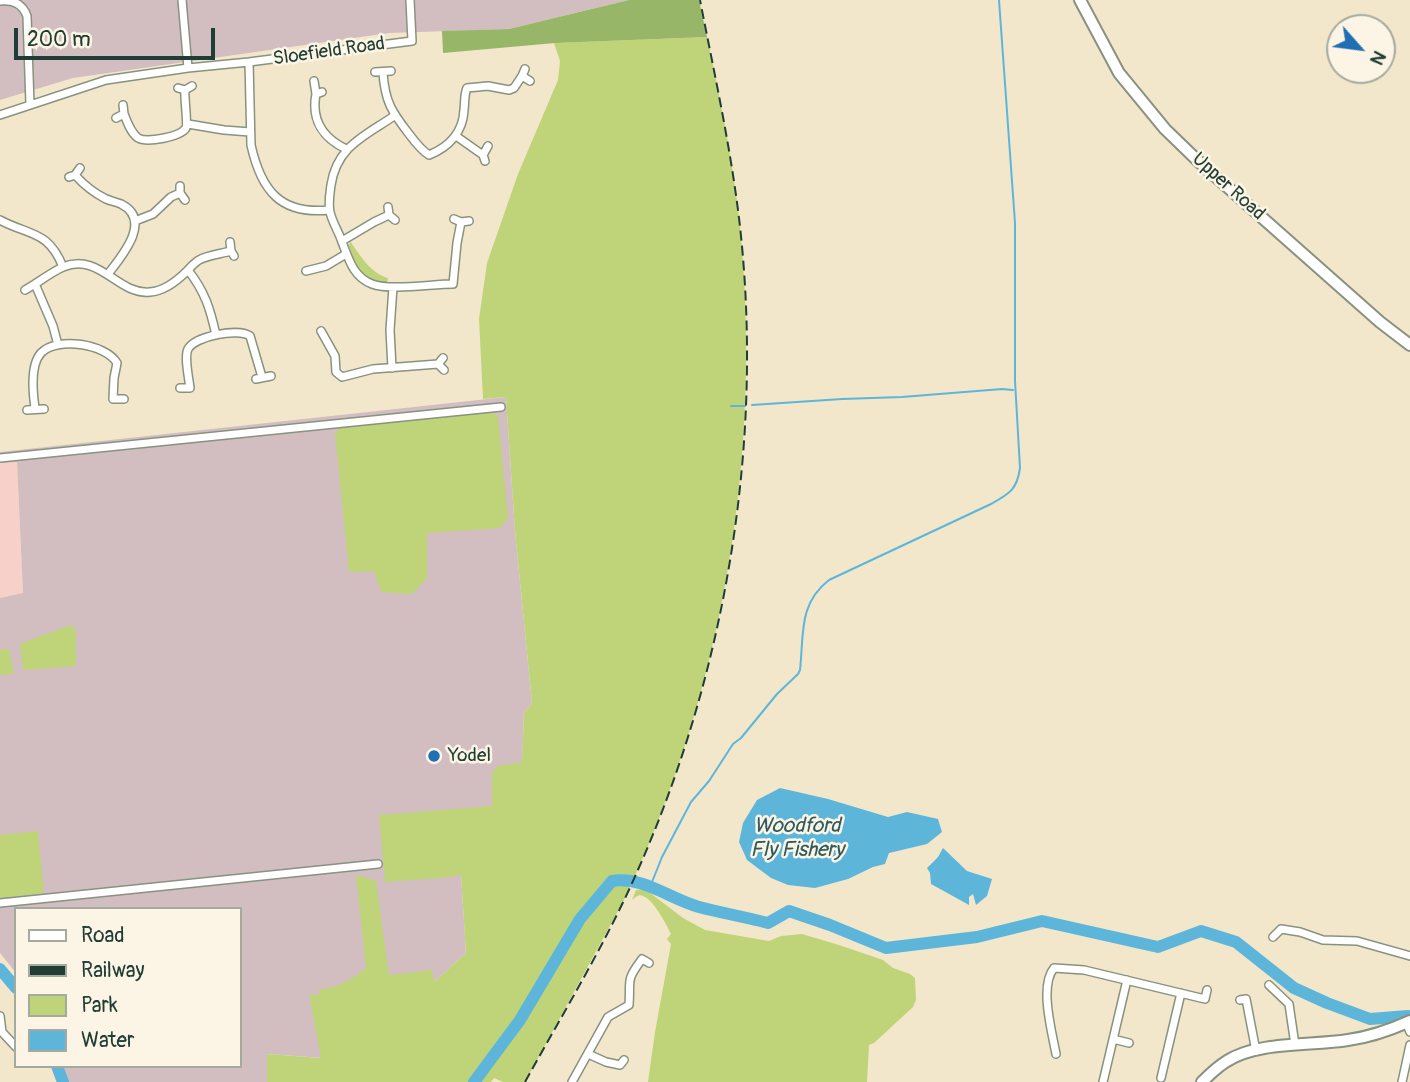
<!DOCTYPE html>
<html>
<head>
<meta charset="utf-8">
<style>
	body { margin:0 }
	#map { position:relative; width:1410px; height:1082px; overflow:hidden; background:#f2e7cb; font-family:Pangolin,sans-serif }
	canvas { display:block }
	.legend { position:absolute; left:14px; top:907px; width:228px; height:161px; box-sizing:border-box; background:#fcf5e5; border:2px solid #a4ab9e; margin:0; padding:9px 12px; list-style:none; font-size:21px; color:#1f3d34 }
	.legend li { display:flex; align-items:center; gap:14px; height:35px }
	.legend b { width:35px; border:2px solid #a4ab9e }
	.north { position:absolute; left:1326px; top:14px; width:70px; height:70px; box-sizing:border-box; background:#fcf5e5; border:2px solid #a4ab9e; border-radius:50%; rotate:118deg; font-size:19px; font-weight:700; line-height:28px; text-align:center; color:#1f3d34 }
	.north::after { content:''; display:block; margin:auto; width:24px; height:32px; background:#1f6fb2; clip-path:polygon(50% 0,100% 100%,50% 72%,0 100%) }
	.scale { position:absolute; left:14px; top:28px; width:201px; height:32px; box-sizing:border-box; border:4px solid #1f3d34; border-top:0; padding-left:9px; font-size:21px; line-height:24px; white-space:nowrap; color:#1f3d34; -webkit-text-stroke:5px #fcf5e5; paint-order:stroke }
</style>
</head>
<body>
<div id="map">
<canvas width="1410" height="1082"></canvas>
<ul class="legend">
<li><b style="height:9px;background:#fff"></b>Road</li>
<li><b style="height:9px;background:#1f3d34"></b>Railway</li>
<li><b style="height:19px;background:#bfd478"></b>Park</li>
<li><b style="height:19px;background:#5db6da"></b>Water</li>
</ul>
<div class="north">N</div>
<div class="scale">200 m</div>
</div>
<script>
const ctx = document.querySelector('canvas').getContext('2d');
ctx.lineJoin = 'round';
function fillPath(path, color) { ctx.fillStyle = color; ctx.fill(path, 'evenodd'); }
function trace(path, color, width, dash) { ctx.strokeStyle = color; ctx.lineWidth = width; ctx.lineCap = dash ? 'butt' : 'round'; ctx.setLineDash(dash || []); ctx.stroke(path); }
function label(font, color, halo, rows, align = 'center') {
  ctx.font = font + ' Pangolin,sans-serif'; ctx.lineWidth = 5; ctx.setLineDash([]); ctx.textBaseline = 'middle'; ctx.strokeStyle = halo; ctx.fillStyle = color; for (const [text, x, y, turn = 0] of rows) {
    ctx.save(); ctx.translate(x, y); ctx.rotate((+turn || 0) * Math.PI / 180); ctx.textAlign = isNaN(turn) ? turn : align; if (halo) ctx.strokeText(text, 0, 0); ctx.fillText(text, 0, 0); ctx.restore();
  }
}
fillPath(new Path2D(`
	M17,462L23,594L0,598V463Z`), '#f7d0c9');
fillPath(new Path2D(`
	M0,0H629L509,29L389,33L73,78L0,100Z
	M506,397L515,531L532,703L524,713L519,860L461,874L466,953L433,983L391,1063L268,1054L267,1082H67L63,1066H240V909H16V973L0,953V598L23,593L17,462L0,463V452Z`), '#d2bec1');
fillPath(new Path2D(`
	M707,37C723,111 738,186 743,262C758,481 718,702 624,900L525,1082H503L494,1078L491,1082H267V1054L321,1058L309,995L320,994L319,989C337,989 352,979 366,968L356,875L376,881L389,975L432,970L434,982L466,953L461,875L440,878L385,882L379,815L492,806V772L498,766L522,762L524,713L532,703L515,531L506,397L483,399L479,319L487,263L518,174L558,80L560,61L554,43Z
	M350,241C360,255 370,273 388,278L387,283C359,279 358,270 349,246Z
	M491,411L498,416L508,518L500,528L427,533V578L412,594L381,592L374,571L349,572L335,433L340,428Z
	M71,625L76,631V666L23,670L20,646L22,643Z
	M9,649L14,674L0,675V650Z
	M38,831L44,893L0,898V835Z
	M645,889L683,918L705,930L769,941L781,936L802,934L839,945L883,960L893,968L910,974L915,978L916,1000L913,1007L874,1043L869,1045L867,1082H648L655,1032L671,944L667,939L671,934C666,924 654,900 643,896C638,894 636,897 632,900L636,890Z`), '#bfd478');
fillPath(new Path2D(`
	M629,0H699L707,37L555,43L443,53L442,31L509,29Z`), '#97b668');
fillPath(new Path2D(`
	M780,788L828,799L888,817L907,812L938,819L942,832L927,844L889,853L885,864L873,867L848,879L815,888L788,885L771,878L747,860L739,842L743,823L757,800Z
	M943,848L967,871L992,879L987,896L976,905L973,894L969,897V905L931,884L930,873L927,868L938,857Z`), '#5db6da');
trace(new Path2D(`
	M752,405L842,399L902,397L1002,389L1013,390
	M731,406H745
	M650,887L662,857L691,802L709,781L733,744L741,738L777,694L798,674L800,670C804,635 798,604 829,580L991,504C1009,494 1017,490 1020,468L1015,381V223L999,0`), '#5db6da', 2);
trace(new Path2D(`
	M0,969L16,988
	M57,1066L63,1082
	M474,1082L520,1020L580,919L612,881C643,876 670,899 699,907C722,913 745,917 768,923L789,911L830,925L886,948L977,937L1042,921L1158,947L1201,931L1236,942L1294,988L1327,1003L1370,1019L1408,1016`), '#5db6da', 12);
const street = new Path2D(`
	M182,0L188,68
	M0,1C13,0 22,3 27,16L30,105
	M249,62L251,145C261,190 280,215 329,210
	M525,69L522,76L530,81
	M375,72L391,71
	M383,73C385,102 392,112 409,134C415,142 421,150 429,155C449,147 463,132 464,110C465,102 464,95 467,88L488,86L509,90L514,88L522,76
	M314,81L316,94L322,92
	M178,88L185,90L192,86
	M316,94C311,120 323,138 346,149
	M124,114C127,122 131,133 138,138C147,143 180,137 186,128C188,124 184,97 185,90
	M0,115L106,80L188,68L249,62L412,41L410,0
	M394,116C365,136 337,146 331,185C330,193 328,203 330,212C332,222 339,232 342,242C349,259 353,277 372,284C390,291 432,284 453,284L457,243L461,222
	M116,118L124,114L123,105
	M188,124L224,130L250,132
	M456,136L483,155
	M485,161L483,155L488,146
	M75,175C84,185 94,193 106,199C111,201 116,202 121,204C153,220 122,256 108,274
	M69,177L75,175L80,168
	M180,186V193L185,200
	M388,207L389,215L395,220
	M454,219L461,222L469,221
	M0,220C30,236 48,230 63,267
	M135,221L153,214L171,197L180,193
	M342,241L374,222L389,215
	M230,242L231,251L234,256
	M188,270C205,292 210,308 216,335
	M306,271L326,266L346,254
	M25,290L35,284
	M321,331L335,356L336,372L342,377L373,369L438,364
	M58,345L53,326L35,284C44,278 54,271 63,267C100,252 117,295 150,292C164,291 177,281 187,271C191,267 194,263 199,260C208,255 220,254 231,251
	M443,358L438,364L444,370
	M392,368L390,330L393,287
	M256,379L271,376
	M180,388H190C189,379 184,357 188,349C195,336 238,328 250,336L262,377
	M35,408C33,394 30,365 41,353C57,336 106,344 117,363L114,378L113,399H124
	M27,410L44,409
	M0,458L501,407
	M0,903L378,864
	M1273,937L1281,929L1300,932L1323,940L1357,941L1410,956
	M1269,985L1289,1004L1295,1045
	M1240,1000L1246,999L1256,1051
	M0,1016L2,1032L16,1047
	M1406,1022L1410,1032
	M1113,1039L1129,1043
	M588,1054L606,1062L620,1065L624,1060
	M1056,1054C1052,1032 1039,986 1054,968L1084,970L1205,999L1207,990
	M1161,1078L1181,993
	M572,1082L608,1017L629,1005C631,979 625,982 642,959L649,963
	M1103,1082L1127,980
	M1402,1082L1410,1045`);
const secondary = new Path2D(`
	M1080,0L1119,73L1165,129L1197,160L1380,322L1410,345
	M1202,1082C1209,1075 1217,1067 1227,1061C1258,1041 1312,1046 1348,1040C1370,1037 1390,1030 1410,1021`);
trace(street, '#889280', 10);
trace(secondary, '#889280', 14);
trace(street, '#fff', 7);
trace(secondary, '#fff', 10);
trace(new Path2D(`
	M525,1082C563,1013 606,943 637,872C727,670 765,437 739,218C730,144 714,72 700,0`), '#1f3d34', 2, [10, 5]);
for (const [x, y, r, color] of [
	[434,756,7,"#1f6fb2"]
]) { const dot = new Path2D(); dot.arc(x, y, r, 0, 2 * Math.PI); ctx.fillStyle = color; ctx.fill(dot); trace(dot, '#fcf5e5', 2.5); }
label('19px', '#1f3d34', '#fcf5e5', [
	["Sloefield Road",329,52,-8],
	["Upper Road",1228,187,42]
]);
label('19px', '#1f3d34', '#fcf5e5', [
	["Yodel",448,756]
], 'left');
label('italic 21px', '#2e5b5e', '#fcf5e5', [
	["Woodford",797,827],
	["Fly Fishery",797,851]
]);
</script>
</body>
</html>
